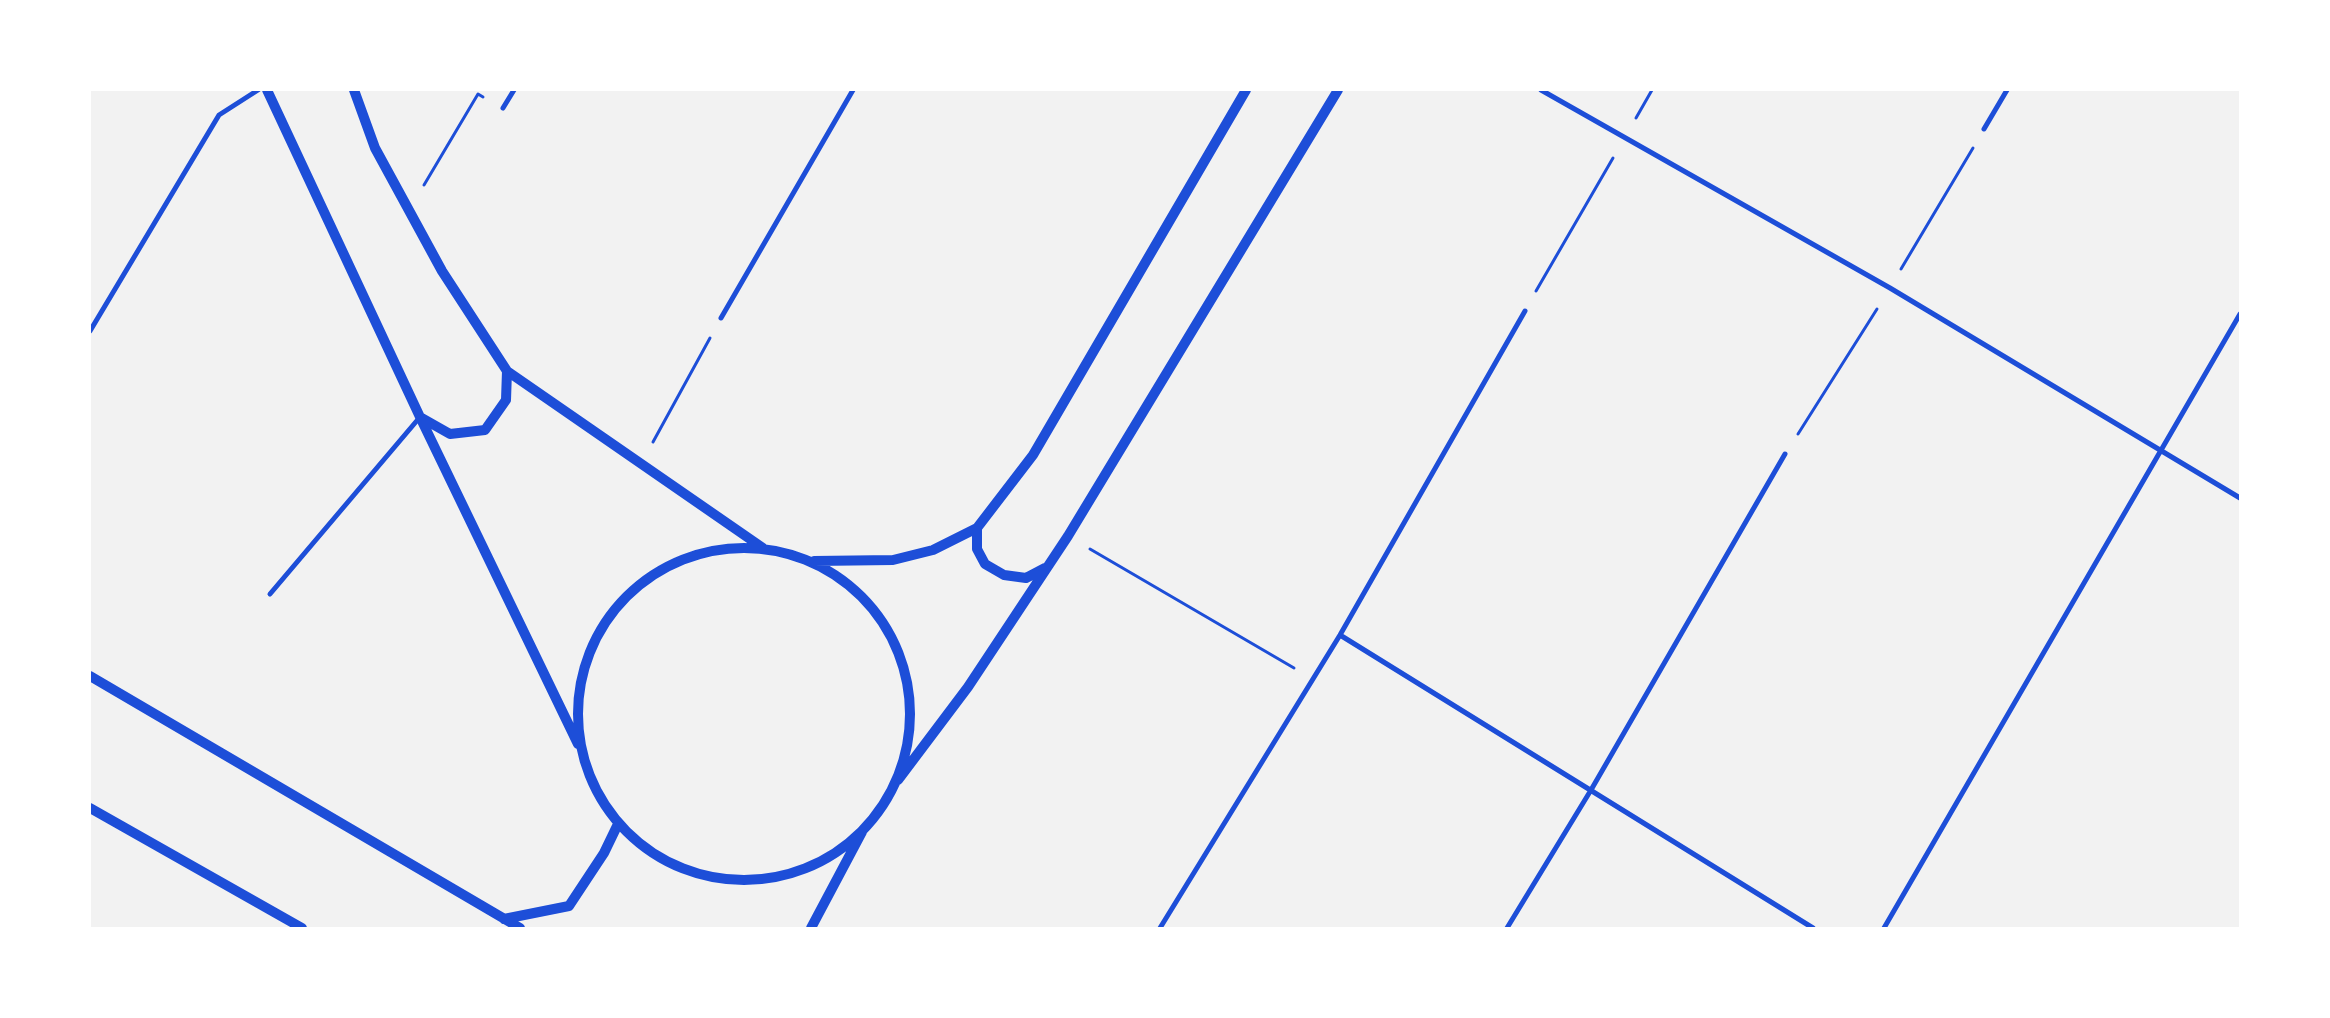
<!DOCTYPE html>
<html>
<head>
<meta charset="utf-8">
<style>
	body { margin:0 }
	#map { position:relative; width:2330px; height:1018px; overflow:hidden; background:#f2f2f2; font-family:"Nunito Sans",sans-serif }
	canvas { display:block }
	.frame { position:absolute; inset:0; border:91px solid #fff; pointer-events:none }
</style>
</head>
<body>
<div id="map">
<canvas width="2330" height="1018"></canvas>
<div class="frame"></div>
</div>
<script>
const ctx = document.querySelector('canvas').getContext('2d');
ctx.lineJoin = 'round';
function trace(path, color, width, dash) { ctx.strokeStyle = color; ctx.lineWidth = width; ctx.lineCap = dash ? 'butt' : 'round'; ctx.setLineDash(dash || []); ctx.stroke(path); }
trace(new Path2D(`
	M1636,118L1652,90
	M424,185L478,94L483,97
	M1901,269L1973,148
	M1536,291L1613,158
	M1798,434L1877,309
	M653,442L710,338
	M1090,549L1294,668`), '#1d4ed8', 3);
trace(new Path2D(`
	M1541,90L1890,288L2240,498
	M503,108L514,90
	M1984,129L2007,90
	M721,318L853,90
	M90,331L219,115L258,90
	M270,594L420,417
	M1340,635L1813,928
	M1160,928L1340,635L1525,311
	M1507,928L1591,790L1785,454
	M1884,928L2240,314`), '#1d4ed8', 5);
trace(new Path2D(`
	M267,90L420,417L578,744
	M354,90L375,148L442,271L507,371L763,548
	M420,417L450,434L485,430L506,400L507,371
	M977,528V549L985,564L1004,575L1026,578L1045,568
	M578 714a166 166 0 1 1 332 0a166 166 0 1 1-332 0Z
	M814,561L893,560L933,550L977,528L1033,455L1246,90
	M90,676L520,928
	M898,780L968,687L1068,536L1338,90
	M90,808L302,928
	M504,919L569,906L604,853L618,824
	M811,928L862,832`), '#1d4ed8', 10);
</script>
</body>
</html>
